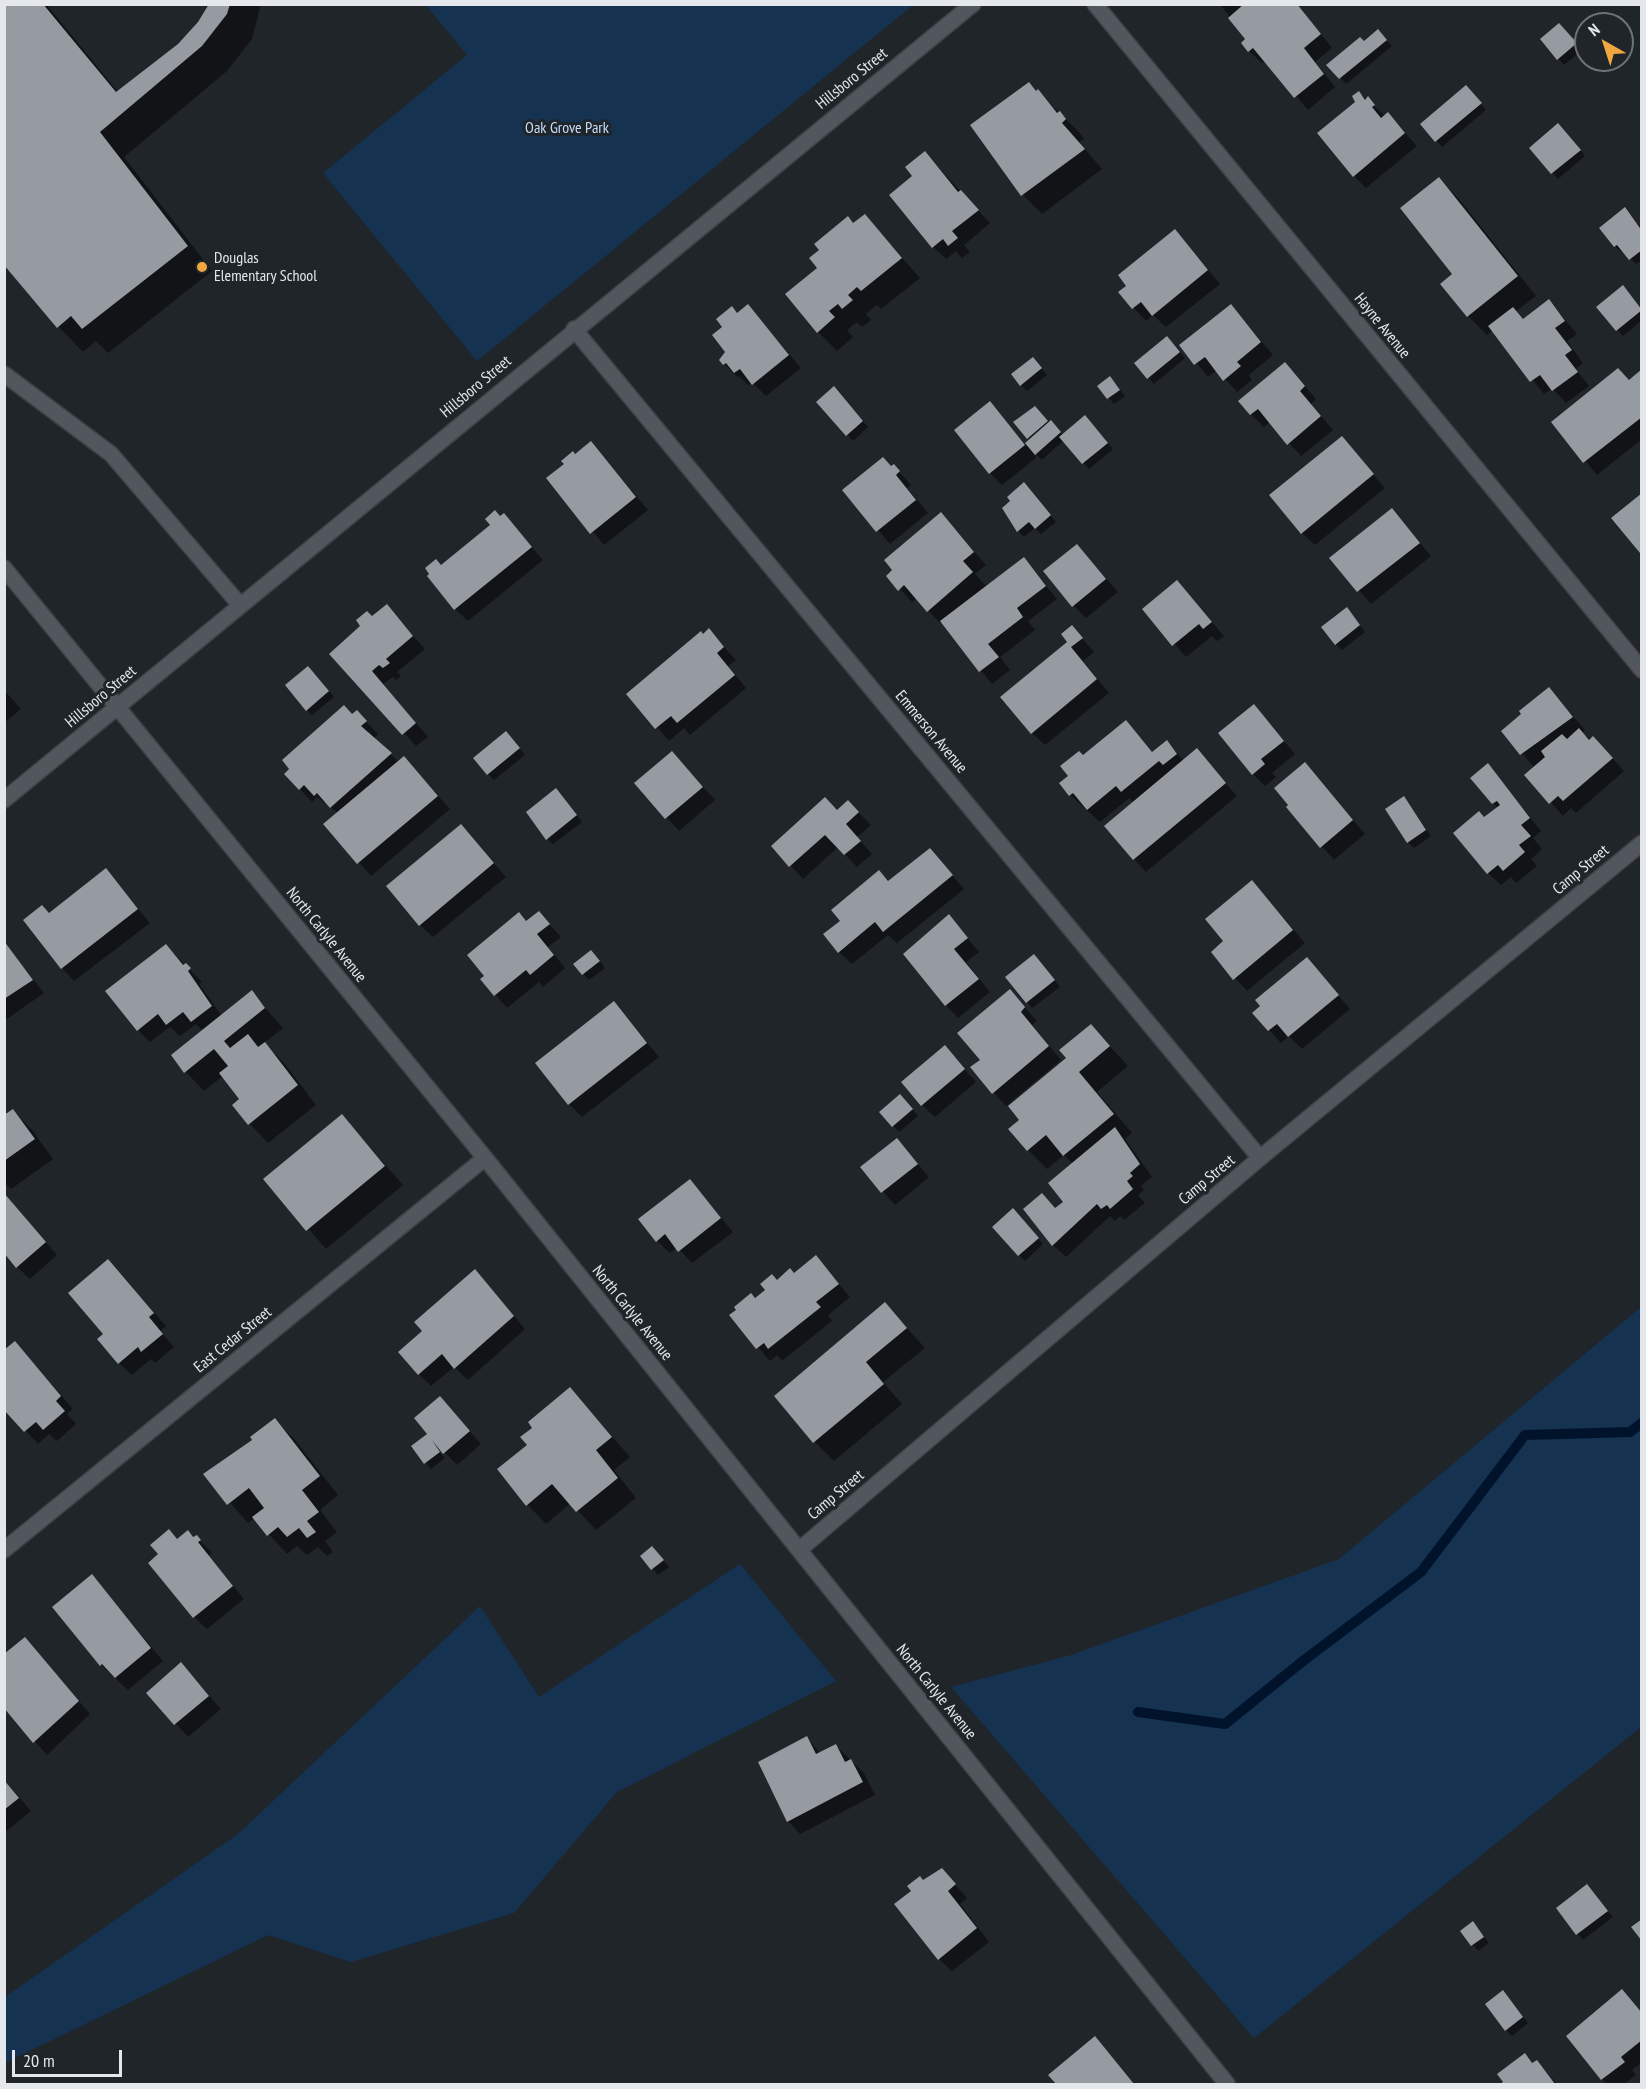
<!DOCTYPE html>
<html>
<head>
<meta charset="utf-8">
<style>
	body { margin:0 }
	#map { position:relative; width:1646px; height:2089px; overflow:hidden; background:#20252a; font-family:"PT Sans Narrow",sans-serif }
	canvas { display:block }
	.frame { position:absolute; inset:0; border:6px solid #e4e7eb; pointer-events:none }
	.north { position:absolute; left:1574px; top:12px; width:60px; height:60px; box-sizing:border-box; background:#20252a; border:2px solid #6e7377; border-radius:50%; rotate:321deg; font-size:16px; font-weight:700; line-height:24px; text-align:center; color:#e4e7eb }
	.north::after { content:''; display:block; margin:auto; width:21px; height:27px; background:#efa73e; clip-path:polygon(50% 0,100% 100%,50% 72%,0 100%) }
	.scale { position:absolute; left:12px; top:2050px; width:110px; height:27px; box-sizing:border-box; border:3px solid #e4e7eb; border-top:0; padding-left:8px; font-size:18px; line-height:21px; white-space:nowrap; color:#e4e7eb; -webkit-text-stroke:4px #20252a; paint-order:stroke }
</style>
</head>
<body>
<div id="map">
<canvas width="1646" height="2089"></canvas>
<div class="frame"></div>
<div class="north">N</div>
<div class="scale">20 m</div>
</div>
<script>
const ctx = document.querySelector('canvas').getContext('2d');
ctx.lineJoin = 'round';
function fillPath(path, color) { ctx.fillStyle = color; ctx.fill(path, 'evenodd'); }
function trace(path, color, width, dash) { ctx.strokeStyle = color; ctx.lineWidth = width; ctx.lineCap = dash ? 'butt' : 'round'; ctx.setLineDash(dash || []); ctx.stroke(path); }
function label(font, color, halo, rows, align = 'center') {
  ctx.font = font + ' "PT Sans Narrow",sans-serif'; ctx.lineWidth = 6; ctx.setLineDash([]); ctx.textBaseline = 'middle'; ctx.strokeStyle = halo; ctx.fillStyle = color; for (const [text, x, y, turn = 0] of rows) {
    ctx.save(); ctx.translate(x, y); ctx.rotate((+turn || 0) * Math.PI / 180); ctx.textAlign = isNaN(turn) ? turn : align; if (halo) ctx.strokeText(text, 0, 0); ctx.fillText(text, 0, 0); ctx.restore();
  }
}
fillPath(new Path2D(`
	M426,5H913L477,361L323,173L467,55Z
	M1641,1307V1727L1254,2038L951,1687L1071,1655L1339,1559Z
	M740,1564L836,1681L617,1792L514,1913L351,1962L268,1935L5,2063V1997L238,1834L480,1606L539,1697Z`), '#153251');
fillPath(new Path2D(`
	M4,4H46L118,92L179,45L199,23L211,4H261L252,39L227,71L124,157L212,271L108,353L96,341L83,352L59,327L4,262Z
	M1220,4H1297L1332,48L1315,62L1335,87L1308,110L1266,60L1262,63L1249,51L1243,43L1247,40Z
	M1565,30L1582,50L1564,65L1542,39Z
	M1383,37L1392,46L1346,84L1329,65L1364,43Z
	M1029,84L1079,132L1084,139L1079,142L1102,169L1042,214L1023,195Z
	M1359,93L1385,116L1388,114L1417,146L1366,188L1354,176Z
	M1472,93L1486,110L1442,147L1422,124Z
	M1563,131L1585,156L1558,179L1531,148Z
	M925,153L990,223L964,245L970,252L962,258L956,251L946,259L933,247L914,176Z
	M1439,179L1458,198L1536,296L1515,312L1524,320L1549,301L1577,334L1567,341L1583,363L1576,369L1589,386L1566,403L1552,388L1544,394L1493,330L1487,335L1468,316L1455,274Z
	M1625,209L1642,229V260L1636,264L1623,250L1621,252L1615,246Z
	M865,216L920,278L881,309L877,305L866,314L871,320L862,327L857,322L847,330L853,337L837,351L818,332L819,268L854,225Z
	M1175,231L1220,284L1166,327L1153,315L1146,321L1120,293Z
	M1628,293L1642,309V320L1623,336L1598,307Z
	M748,306L801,368L766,396L752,382L748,385L739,376L737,377L721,360L727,352L724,327Z
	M1231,306L1273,355L1249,375L1252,380L1237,392L1217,370L1208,377L1181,345Z
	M1173,343L1185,358L1154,384L1136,363Z
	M1285,364L1316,399L1311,404L1333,430L1301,456L1270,422L1264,427L1251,414Z
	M1038,365L1047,375L1027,391L1021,385Z
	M1642,371V439L1597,475L1553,422L1629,382Z
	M1116,384L1125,396L1114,404L1099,386Z
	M839,394L868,427L853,441L818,402Z
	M989,403L1025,445L1030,440L1016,423L1041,414L1063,435L1091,423L1113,449L1089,469L1064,440L1042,460L1034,452L1036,458L1002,485L990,473Z
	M1341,438L1385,488L1315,545L1302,533Z
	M591,443L648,510L604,545L548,478L566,464L563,461Z
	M894,466L911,485L907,488L928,513L890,544L844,490Z
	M1030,490L1056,522L1041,534L1035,528L1024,537L1011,523Z
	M1392,510L1431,556L1371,604L1331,558Z
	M941,514L986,565L975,574L987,587L1024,559L1057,599L1028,621L1035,630L1000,657L1010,670L992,684L942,622L940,623L917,598L912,602L888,576Z
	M504,515L543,560L468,621L455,609L441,567Z
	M1077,546L1118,592L1086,618L1074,606Z
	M1177,582L1224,636L1217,641L1212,636L1186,657L1144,609Z
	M386,606L425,649L397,672L401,676L396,680L393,677L383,684L428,737L416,746L331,654Z
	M1347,609L1365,632L1342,650L1336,644Z
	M1072,627L1094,652L1083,661L1109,693L1045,745L1032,733L1069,642Z
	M709,631L736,660L728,666L746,688L690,735L684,728L669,741L628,694Z
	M314,673L334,697L312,715L307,710Z
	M1549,689L1585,730L1582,733L1606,751L1624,771L1576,813L1571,808L1563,816L1526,775L1534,767L1503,731Z
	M4,690L21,709L4,723Z
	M1254,706L1295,754L1272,773L1276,777L1265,786L1253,774Z
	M357,712L378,734L373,739L399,762L404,758L450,809L371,876L325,824L338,813L317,797L312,802L286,774Z
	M1125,722L1153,753L1167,742L1184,761L1197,751L1237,796L1146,872L1134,859V803L1129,798L1100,822L1070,795V776L1083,757Z
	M512,739L525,755L494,780L488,774Z
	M672,753L715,800L679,831L636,783Z
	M1305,764L1365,834L1334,860L1288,807Z
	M1487,765L1541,831L1533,838L1542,849L1531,859L1537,866L1516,883L1511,877L1501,885L1488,873L1485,819L1498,808L1493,803Z
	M561,796L582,822L553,844L548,839Z
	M1404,798L1431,836L1414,848L1408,842Z
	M848,802L871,825L857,837L872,854L857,867L838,847L803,879L773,846L838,812Z
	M461,826L506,877L433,937L420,925Z
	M930,850L964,889L897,943L888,935L852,964L839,952L842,921L879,872L890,882Z
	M106,870L150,923L74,981L62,968L49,915Z
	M1252,882L1305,943L1247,991L1213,953L1225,941Z
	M539,913L561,937L548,947L565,968L543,987L539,982L507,1008L482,980L527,922Z
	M949,916L979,952L966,962L990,992L958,1018L946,1005Z
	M4,943L44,993L4,1021Z
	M166,946L202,982L199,984L222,1016L251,992L283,1028L264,1043L284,1063L316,1105L268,1143L250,1124L241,1100L223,1076L204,1091L186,1072L203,1031L196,1024L180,1036L170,1027L150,1042L138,1030Z
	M597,957L605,968L589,980L575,964Z
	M1307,959L1350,1009L1302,1049L1289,1036L1281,1043L1269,1030Z
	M1040,962L1060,987L1032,1008L1027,1002Z
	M1010,991L1037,1021L1032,1025L1061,1060L1006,1106L972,1068L982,1060Z
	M614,1003L659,1057L582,1117L569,1104Z
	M1091,1026L1128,1066L1097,1092L1132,1133L1125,1139L1152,1177L1141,1186L1144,1190L1138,1195L1145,1203L1124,1220L1120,1216L1115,1221L1110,1216L1066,1257L1053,1245L1056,1209L1065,1202L1073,1164L1064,1155L1047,1169L1028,1150L1021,1120Z
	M945,1047L976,1082L935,1117L922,1105Z
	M906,1102L918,1116L899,1132L881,1112Z
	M13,1111L32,1130L53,1159L11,1189L4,1182V1117Z
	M342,1116L403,1185L326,1249L265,1179Z
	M897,1140L929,1177L895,1205L862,1168Z
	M690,1181L733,1232L692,1263L677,1247L670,1253L657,1241Z
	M4,1195L57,1255L30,1279L17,1267Z
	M1019,1216L1043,1244L1025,1261L1019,1255Z
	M816,1257L850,1297L828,1315L832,1321L782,1361L777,1355L770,1361L731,1315L777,1281L795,1275Z
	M108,1261L166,1326L160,1331L174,1347L155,1363L151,1359L132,1375L119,1363L105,1335Z
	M487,1284L525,1329L468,1380L454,1367L431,1386L419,1374Z
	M885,1304L925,1348L883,1382L902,1404L834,1461L815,1442Z
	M27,1356L73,1409L67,1414L76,1424L57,1441L49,1434L38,1444L4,1407Z
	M570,1389L630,1457L614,1470L636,1498L596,1530L571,1503L546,1524L528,1505L529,1446L534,1428Z
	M440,1398L481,1444L457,1465L439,1446L436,1448L445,1458L431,1469L413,1447L438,1445Z
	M275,1420L294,1439L338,1495L320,1510L337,1532L325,1541L333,1552L327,1556L318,1547L307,1555L297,1546L287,1554L254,1518L248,1523L205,1474L254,1440Z
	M196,1537L212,1553L209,1556L244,1599L207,1629L194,1617L178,1540Z
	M658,1554L669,1567L658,1575L642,1556Z
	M92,1576L163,1661L128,1690L101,1665Z
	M25,1639L90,1714L47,1755L4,1706Z
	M181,1664L221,1709L188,1737L148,1693Z
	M807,1738L821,1754L836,1746L864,1773L875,1795L800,1834L788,1821Z
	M4,1780L31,1811L4,1833Z
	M942,1870L967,1898L960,1904L989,1942L952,1971L939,1959L913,1891Z
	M1587,1886L1613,1917L1583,1940L1578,1934Z
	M1473,1923L1489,1943L1478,1951L1462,1931Z
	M1621,1991L1642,2013V2062L1632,2070L1636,2075L1624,2084H1607L1602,2079Z
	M1503,1992L1528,2023L1512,2036L1506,2030Z
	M1107,2051L1134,2084H1058L1050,2075Z
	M1524,2055L1534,2064L1537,2062L1557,2084H1503Z`), '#0007');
trace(new Path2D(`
	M1138,1712L1225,1724L1303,1661L1421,1572L1525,1435L1630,1432L1642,1423`), '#00132b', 10);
fillPath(new Path2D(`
	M4,4H43L116,92L178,44L198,22L209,4H230L227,14L202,46L100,132L188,246L82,329L71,316L57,328L4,265Z
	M1244,4H1297L1321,34L1304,48L1324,74L1294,98L1253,48L1248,52L1241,43L1245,39L1228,18Z
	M1559,23L1577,43L1557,60L1540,39Z
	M1378,29L1387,40L1339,79L1326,65L1360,37L1364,41Z
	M1029,82L1036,91L1038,89L1057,113L1060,111L1066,119L1062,123L1085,149L1021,196L970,125Z
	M1466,85L1482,103L1435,142L1420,124Z
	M1359,91L1365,100L1368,96L1375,105L1372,107L1381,118L1388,112L1405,133L1353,177L1317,133L1355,102L1352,96Z
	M1558,123L1581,150L1551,174L1529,148Z
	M925,151L958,192L961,190L979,210L952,231L958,238L948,246L943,239L932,248L889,195L912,176L905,167Z
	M1439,177L1518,276L1467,317L1440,284L1452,274L1400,208Z
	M1625,207L1642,231V250L1629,260L1617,245L1614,247L1599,228Z
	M865,214L902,258L861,291L857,287L848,295L853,300L842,309L838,304L829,311L835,317L817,333L785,294L817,268L809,258L819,250L814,244L848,216L853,223Z
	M1175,229L1208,270L1152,316L1141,302L1132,309L1118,292L1126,286L1118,275Z
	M1623,285L1642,310L1616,331L1596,307Z
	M1549,299L1565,321L1555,328L1572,350L1565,355L1578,372L1552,391L1540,375L1530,382L1488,326L1513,307L1523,319Z
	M748,304L789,355L752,385L740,369L734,373L726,363L723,365L719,360L725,352L712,335L722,327L716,319L732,306L737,313Z
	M1231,304L1261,342L1237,362L1241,366L1223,381L1205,357L1194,365L1179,345Z
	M1167,336L1180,352L1147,379L1134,363Z
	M1033,357L1042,368L1020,386L1011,374Z
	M1285,362L1305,386L1300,391L1321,416L1287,445L1258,409L1250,415L1238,401Z
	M1618,368L1629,380L1642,369V417L1583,463L1551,422Z
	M1110,376L1120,390L1107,399L1097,386Z
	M834,386L863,421L846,436L816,402Z
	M990,401L1025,445L989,474L954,430Z
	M1035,406L1048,421L1027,439L1013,422Z
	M1085,415L1108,443L1082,464L1059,437Z
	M1051,420L1061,432L1035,455L1025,443Z
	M1342,436L1374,474L1301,534L1269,495Z
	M591,441L636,497L590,534L546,478L564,464L561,461L573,451L575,454Z
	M883,457L891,466L894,464L900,471L896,475L916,500L876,532L842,490Z
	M1024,482L1051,515L1035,529L1029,522L1017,532L1002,508L1010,501L1007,497Z
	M1642,493V551L1640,553L1611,518Z
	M1392,508L1420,543L1357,592L1329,558Z
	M495,510L500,516L504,513L532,547L454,610L427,576L429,574L425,568L436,559L441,565L490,525L485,519Z
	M941,512L974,552L963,561L973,572L927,612L904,585L898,591L886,576L892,570L884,560Z
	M1077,544L1106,579L1072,607L1043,571Z
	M1024,557L1046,586L1017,608L1023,617L988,644L999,657L979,672L940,621Z
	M1177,580L1212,622L1203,629L1199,624L1172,646L1142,609Z
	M387,604L413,636L386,659L390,663L383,668L379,665L372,671L416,723L402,735L329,654L360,626L356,620L367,611L372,616Z
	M1347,607L1360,625L1335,645L1321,627Z
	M1072,625L1083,638L1071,647L1097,679L1031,734L1000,697L1067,642L1061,634Z
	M709,628L724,647L717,653L735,675L677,723L671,716L655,729L626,694L701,631L703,634Z
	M308,666L329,691L306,711L285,685Z
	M1549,687L1573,717L1520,755L1501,731L1521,714L1519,711Z
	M1254,704L1284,741L1261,759L1265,764L1252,775L1218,733Z
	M344,705L352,714L357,710L367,721L361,726L392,753L330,808L317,793L314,796L304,785L299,790L284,774L289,769L282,760Z
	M1126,720L1152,752L1167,740L1177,754L1163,765L1159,761L1121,792L1116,786L1087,810L1073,793L1069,796L1059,783L1068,776L1060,766L1079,751L1083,755Z
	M1579,728L1589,740L1593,736L1613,758L1563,801L1558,796L1549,804L1524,775L1545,757L1541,751L1562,734L1567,739Z
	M506,731L520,748L487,775L473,758Z
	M1197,748L1226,783L1133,860L1104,826Z
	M672,751L703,787L665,819L634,783Z
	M404,756L438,796L357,864L323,824Z
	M1305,762L1353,820L1320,848L1286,807L1288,805L1274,788Z
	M1488,763L1530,818L1521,825L1531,836L1519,845L1525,852L1503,871L1498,865L1487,874L1453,833L1479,811L1484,817L1500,805L1497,801L1492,804L1470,778Z
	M556,788L577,815L546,840L526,812Z
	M1404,796L1426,830L1407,843L1385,809Z
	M825,797L837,810L848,800L859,812L846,824L861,841L844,855L825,835L789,867L771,846Z
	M461,824L494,863L419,926L386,886Z
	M930,848L953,875L883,932L875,922L838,953L823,934L840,921L831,910L879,870L888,881Z
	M106,868L138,909L61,969L23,920L42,905L49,913Z
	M1252,880L1293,930L1233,980L1211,952L1223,941L1205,919Z
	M539,911L550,924L537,934L554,955L530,975L526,970L494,996L480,979L484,976L467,955L519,912L526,921Z
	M949,914L968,938L954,949L979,979L945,1006L903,954Z
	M4,941L33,980L4,999Z
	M166,944L183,965L186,963L191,968L188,971L212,1006L191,1022L183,1012L166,1025L158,1014L137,1031L105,991Z
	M591,950L600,961L582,975L573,964Z
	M1034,954L1055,980L1026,1003L1005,977Z
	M1307,957L1339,995L1288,1037L1277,1024L1268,1031L1252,1013L1260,1006L1255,1000Z
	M1010,989L1025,1007L1021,1012L1049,1046L992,1094L970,1067L980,1060L957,1033Z
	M252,990L265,1008L224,1041L230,1048L248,1034L258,1047L265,1042L298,1085L248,1125L232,1105L239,1099L219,1073L228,1066L214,1049L184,1073L171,1055Z
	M614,1001L647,1043L568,1105L535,1063Z
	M1091,1024L1110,1046L1079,1072L1114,1114L1063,1156L1046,1135L1027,1151L1008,1129L1019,1120L1008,1106L1066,1058L1059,1050Z
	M945,1045L965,1069L921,1106L901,1082Z
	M900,1094L913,1109L892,1127L879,1112Z
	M13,1109L35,1139L4,1161V1115Z
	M342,1114L385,1166L306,1231L263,1179Z
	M1115,1127L1140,1164L1130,1173L1133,1176L1127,1181L1133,1189L1110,1209L1107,1205L1101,1209L1097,1204L1052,1246L1023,1209L1042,1193L1055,1208L1063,1202L1048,1183Z
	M897,1138L918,1164L881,1193L860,1167Z
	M690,1179L721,1218L678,1252L665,1234L656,1242L638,1219Z
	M4,1193L46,1242L16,1268L4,1253Z
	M1013,1208L1039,1238L1018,1256L992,1227Z
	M816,1255L839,1284L816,1302L821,1307L768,1349L764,1343L756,1349L729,1315L736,1310L734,1307L751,1293L755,1298L765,1290L760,1284L772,1274L777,1280L790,1268L794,1273Z
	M108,1259L154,1313L149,1317L163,1334L141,1352L138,1347L118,1364L97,1339L103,1334L68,1293Z
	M475,1269L514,1316L454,1369L442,1354L418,1375L398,1352L422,1331L414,1322Z
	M885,1302L907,1328L866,1362L884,1384L813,1443L774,1396Z
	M15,1341L61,1396L56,1401L65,1411L43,1430L36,1422L24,1432L4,1410V1350Z
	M570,1387L612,1437L596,1450L618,1478L576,1512L552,1484L526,1506L497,1469L527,1445L520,1437L532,1428L528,1422Z
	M440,1396L470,1431L443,1454L432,1440L440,1452L424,1464L411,1446L427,1434L414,1418Z
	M275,1418L320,1476L302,1490L319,1512L307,1521L316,1532L307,1538L299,1528L287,1537L278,1527L267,1536L252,1517L264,1508L249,1488L227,1505L203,1474L252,1440L250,1437Z
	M169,1529L177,1539L188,1530L193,1537L197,1535L201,1540L198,1542L233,1586L193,1618L148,1563L158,1554L150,1545Z
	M652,1546L664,1560L651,1570L640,1556Z
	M92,1574L151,1648L115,1678L102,1664L100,1666L52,1607Z
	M25,1637L79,1701L33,1743L4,1708V1654Z
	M181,1662L209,1696L174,1725L146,1693Z
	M807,1736L816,1754L836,1744L845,1762L851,1759L863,1782L787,1822L758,1762Z
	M4,1780L19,1798L4,1810Z
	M942,1868L956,1884L948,1891L977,1928L938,1960L894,1904L911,1891L907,1886L920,1876L923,1880Z
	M1587,1884L1608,1911L1576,1935L1556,1908Z
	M1642,1919V1941L1631,1927Z
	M1473,1921L1484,1937L1471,1946L1460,1931Z
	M1622,1989L1642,2013V2040L1621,2057L1625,2062L1601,2080L1566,2036Z
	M1503,1990L1523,2017L1505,2031L1485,2004Z
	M1095,2036L1134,2084H1056L1048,2075Z
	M1525,2053L1532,2063L1537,2060L1555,2084H1500L1503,2082L1497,2074Z`), '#959ba1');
const lane = new Path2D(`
	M4,374L111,454L240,605`);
const street = new Path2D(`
	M1095,4L1642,670
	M574,329L1260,1158
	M4,568L485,1158L1227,2084
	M4,800L973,4
	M4,1550L485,1158
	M799,1550L1260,1158L1642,843`);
trace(lane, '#3e4246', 18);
trace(street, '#3e4246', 18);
trace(lane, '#52575d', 15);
trace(street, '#52575d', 15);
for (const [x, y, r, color] of [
	[202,267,6,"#efa73e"]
]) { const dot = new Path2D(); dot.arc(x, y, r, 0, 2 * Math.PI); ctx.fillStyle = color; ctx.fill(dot); trace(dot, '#20252a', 2); }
label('16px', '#e4e7eb', '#20252a', [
	["Hillsboro Street",852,79,-39],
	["Hayne Avenue",1382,326,51],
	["Hillsboro Street",476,387,-40],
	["Hillsboro Street",101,697,-40],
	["Emmerson Avenue",931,732,50],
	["Camp Street",1581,870,-40],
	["North Carlyle Avenue",326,935,51],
	["Camp Street",1207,1180,-40],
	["North Carlyle Avenue",632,1313,51],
	["East Cedar Street",233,1340,-39],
	["Camp Street",836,1495,-40],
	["North Carlyle Avenue",936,1692,51]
]);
label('16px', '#c3dcfa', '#20252a', [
	["Oak Grove Park",567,128]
]);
label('16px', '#e4e7eb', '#20252a', [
	["Douglas",214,258],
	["Elementary School",214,276]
], 'left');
</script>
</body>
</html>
